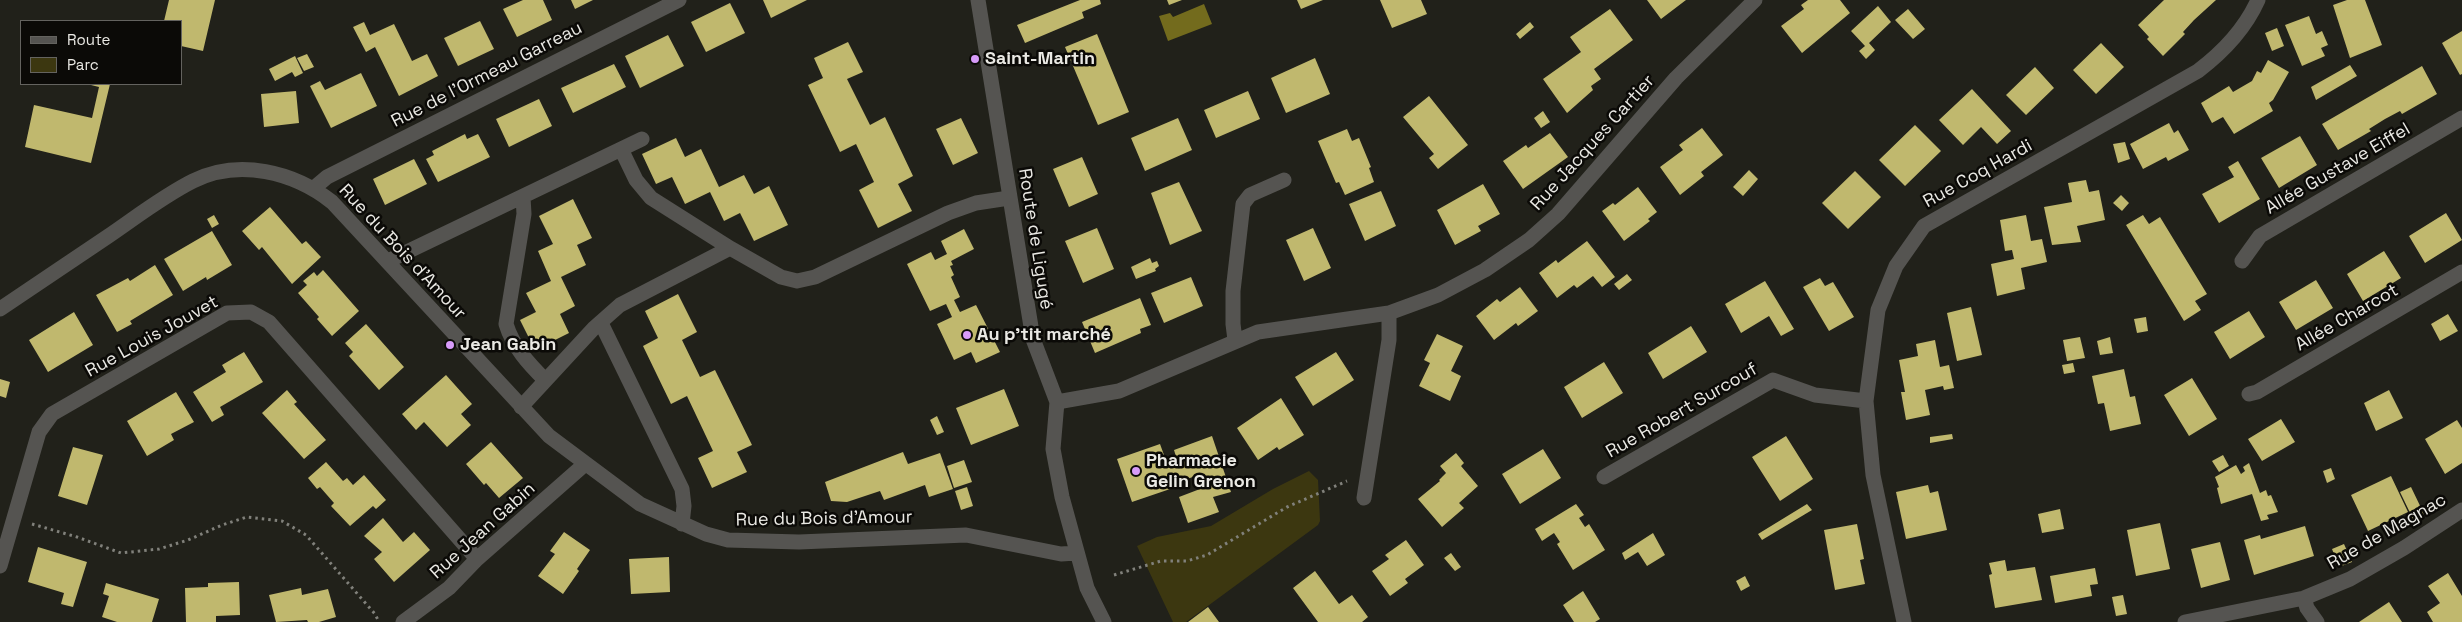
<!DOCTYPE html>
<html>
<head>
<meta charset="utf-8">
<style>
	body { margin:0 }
	#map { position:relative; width:2462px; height:622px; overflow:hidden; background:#21211a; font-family:"Space Grotesk",sans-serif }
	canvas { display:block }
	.legend { position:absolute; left:20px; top:20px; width:162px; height:65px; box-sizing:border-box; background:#0b0a07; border:1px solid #64635f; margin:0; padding:6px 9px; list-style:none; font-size:15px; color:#eae9e4 }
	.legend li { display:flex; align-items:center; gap:10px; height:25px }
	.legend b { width:25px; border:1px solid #64635f }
</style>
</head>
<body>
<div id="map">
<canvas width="2462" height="622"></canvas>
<ul class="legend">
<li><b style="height:6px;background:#555451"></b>Route</li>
<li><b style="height:14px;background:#3c3710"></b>Parc</li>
</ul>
</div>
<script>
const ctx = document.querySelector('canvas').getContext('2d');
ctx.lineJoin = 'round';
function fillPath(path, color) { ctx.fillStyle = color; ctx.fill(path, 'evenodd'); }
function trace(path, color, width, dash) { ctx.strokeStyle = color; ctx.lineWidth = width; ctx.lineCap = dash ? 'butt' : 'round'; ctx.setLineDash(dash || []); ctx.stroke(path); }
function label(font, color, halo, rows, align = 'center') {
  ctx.font = font + ' "Space Grotesk",sans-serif'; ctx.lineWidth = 5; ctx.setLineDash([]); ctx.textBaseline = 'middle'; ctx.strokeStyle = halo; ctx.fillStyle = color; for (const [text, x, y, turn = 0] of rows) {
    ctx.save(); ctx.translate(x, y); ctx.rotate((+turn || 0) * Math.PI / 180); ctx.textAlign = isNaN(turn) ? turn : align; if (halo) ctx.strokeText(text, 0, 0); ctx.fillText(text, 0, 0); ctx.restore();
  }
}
fillPath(new Path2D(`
	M1309,471L1318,480L1320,521L1318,525L1186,622H1173L1137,546L1157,537L1211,526L1273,489Z`), '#3c3710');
fillPath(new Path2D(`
	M1204,4L1212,24L1168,41L1159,16L1170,13L1173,17Z`), '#736b1d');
fillPath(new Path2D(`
	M169,0H215L203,51L181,46V21H164Z
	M523,0H543L552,20L517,37L503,9Z
	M571,0H593L575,9Z
	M763,0H807L771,18Z
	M1080,0H1100L1101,4L1082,12L1084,18L1025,43L1017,25Z
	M1167,0H1182L1169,5Z
	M1297,0H1323L1301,9Z
	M1380,0H1421L1427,14L1392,28Z
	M1647,0H1686L1661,19Z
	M1808,0H1840L1850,13L1802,53L1781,26L1804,9L1801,5Z
	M2164,0H2216L2194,20L2183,32L2185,34L2163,56L2147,39L2149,37L2138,25Z
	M2347,0H2365L2382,45L2350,58L2333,5Z
	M730,3L745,33L706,52L691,22Z
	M1878,6L1891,22L1869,43L1875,50L1866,59L1859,51L1865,46L1851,31Z
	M1610,9L1633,40L1594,69L1601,79L1591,86L1593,90L1567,113L1543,79L1581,52L1570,37Z
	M1908,9L1925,29L1913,39L1895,20Z
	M2309,16L2316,34L2322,31L2328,45L2321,48L2325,56L2302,66L2285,25Z
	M480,21L494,49L458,66L444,38Z
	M364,22L370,35L394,24L412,61L427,54L438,76L399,96L375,47L366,52L353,27Z
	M1530,22L1534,27L1520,39L1516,34Z
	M2277,28L2284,46L2272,51L2265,33Z
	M2462,31V74L2460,75L2442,43Z
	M1097,34L1129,112L1098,125L1065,47Z
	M668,35L684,66L640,88L625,56Z
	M848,42L863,72L847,79L870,125L885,117L913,176L898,184L912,211L878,228L859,190L874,182L856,144L840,152L808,85L823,78L814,58Z
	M2101,43L2124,67L2096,94L2073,70Z
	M307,54L314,67L304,71L297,58Z
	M295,56L303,73L295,77L292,72L275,81L269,69Z
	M1315,58L1330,94L1286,113L1271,78Z
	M2268,60L2289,72L2273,100L2269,103L2273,111L2234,134L2223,117L2212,123L2201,103L2229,86L2233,92L2252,81L2257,71L2261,73Z
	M614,64L626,87L573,113L561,88Z
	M2350,65L2357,76L2316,100L2311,87Z
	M2422,66L2437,94L2402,114L2400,111L2385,119L2369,129L2371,131L2338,150L2322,124Z
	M2035,67L2054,88L2026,115L2006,95Z
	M361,73L377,106L331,128L310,86L320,81L325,90Z
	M87,84H110L91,163L25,147L34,105L92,118L99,87Z
	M1972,89L2011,131L1997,144L1981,127L1963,145L1939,120Z
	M296,91L299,123L264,127L261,94Z
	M1248,91L1260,119L1216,138L1204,110Z
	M1429,96L1468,145L1438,169L1429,158L1434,154L1403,117Z
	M539,99L552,126L509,147L496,119Z
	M1543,111L1550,122L1541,128L1534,118Z
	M961,118L978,153L953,165L936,129Z
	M1178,118L1192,150L1145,171L1131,138Z
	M2169,123L2174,133L2178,130L2189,150L2168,161L2166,157L2143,169L2130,144Z
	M1915,125L1941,151L1905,186L1879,160Z
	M1702,128L1723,155L1701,172L1704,176L1680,195L1660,167L1683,150L1679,145Z
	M1347,129L1352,141L1359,138L1371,167L1369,168L1374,182L1345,195L1339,182L1336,183L1318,141Z
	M1550,133L1568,157L1523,189L1503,161L1526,145L1528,148Z
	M465,134L467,139L478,134L490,157L438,182L426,159L434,155L432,151Z
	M2300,136L2317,165L2279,188L2261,158Z
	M676,138L685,157L701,149L719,187L744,175L754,194L769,186L788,225L754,241L740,213L724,221L710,192L685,204L672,177L656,184L642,154Z
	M2125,142L2130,159L2118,163L2113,144Z
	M1082,157L1098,194L1069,207L1053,169Z
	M414,159L427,184L385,205L373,179Z
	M2238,161L2260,199L2219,223L2202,194L2234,177L2228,167Z
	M1749,170L1758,179L1743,196L1733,187Z
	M1855,171L1881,197L1848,229L1822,203Z
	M2086,180L2089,192L2099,190L2105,220L2077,226L2081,242L2052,245L2044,207L2072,202L2068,183Z
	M1179,182L1202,231L1170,245L1151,193Z
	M1483,184L1500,214L1478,226L1481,231L1455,245L1437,210Z
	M1638,187L1657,212L1648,219L1650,221L1624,241L1602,211L1613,203L1615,205Z
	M1381,191L1396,226L1365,241L1349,204Z
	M2121,195L2129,203L2122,211L2113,203Z
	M573,199L592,238L577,245L586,265L561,277L575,306L560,314L569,333L535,350L520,320L536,312L526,293L551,281L538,251L553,244L539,216Z
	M270,207L302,244L306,241L321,257L292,284L262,247L259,250L242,231Z
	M2446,213L2462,240L2425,263L2409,236Z
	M214,215L219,224L212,228L207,219Z
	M2026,215L2031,241L2042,239L2047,262L2021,268L2025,289L1997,296L1991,264L2014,259L2012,250L2005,251L2000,220Z
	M2143,215L2149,224L2160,217L2207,294L2195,301L2201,310L2184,321L2126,225Z
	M1097,228L1114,269L1083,283L1065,241Z
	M1313,228L1331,268L1304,281L1286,240Z
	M964,229L974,249L951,261L953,265L950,266L954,275L951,277L960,297L954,300L960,312L976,305L1000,352L976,363L971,352L954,360L937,324L952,317L946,304L930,311L907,264L931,252L935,260L947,254L941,241Z
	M212,231L232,265L207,280L206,277L183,291L164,259Z
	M1587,241L1615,277L1602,287L1593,276L1577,288L1574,285L1557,298L1539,273L1556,260L1558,263Z
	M2384,251L2401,278L2363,301L2347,274Z
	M1150,258L1152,263L1157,261L1159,266L1155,269L1156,271L1136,279L1131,267Z
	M155,265L173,295L130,321L132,324L117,332L96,295L128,278L130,281Z
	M323,270L359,311L332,336L317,319L319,317L298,293L307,285L303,281L314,272L317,276Z
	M1627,274L1632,280L1619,290L1614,284Z
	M1191,277L1203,306L1164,323L1151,293Z
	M1820,278L1825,286L1833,282L1854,317L1829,331L1803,287Z
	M2316,280L2333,308L2296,330L2279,302Z
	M1765,281L1794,329L1781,336L1769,316L1741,333L1725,304Z
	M1520,287L1538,311L1518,326L1516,323L1494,340L1476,316L1497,299L1500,302Z
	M678,294L697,332L682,340L700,377L715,370L752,445L737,452L747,472L712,488L698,458L713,451L687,396L671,404L643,346L658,338L645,311Z
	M1140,298L1151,325L1140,329L1141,333L1095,353L1082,322Z
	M1971,307L1982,355L1957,361L1947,313Z
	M2249,311L2265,337L2230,359L2214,332Z
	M74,312L93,345L48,372L29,340Z
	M2448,314L2458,331L2440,341L2431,324Z
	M2146,317L2148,331L2137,333L2134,319Z
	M366,324L404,367L379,390L349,356L353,352L345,343Z
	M1691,326L1707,352L1663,379L1648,353Z
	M1437,334L1463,346L1451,371L1461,376L1450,401L1419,386L1430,363L1424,360Z
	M2080,337L2085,358L2067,361L2063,340Z
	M2110,337L2113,353L2100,355L2097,341Z
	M1935,340L1940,367L1949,365L1954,388L1944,390L1943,386L1925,390L1930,415L1906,420L1901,392H1905L1899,360L1918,356L1916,344Z
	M244,352L263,382L220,407L224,415L212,422L193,392L226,372L222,365Z
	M1336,352L1354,380L1313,406L1295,377Z
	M1604,362L1623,393L1582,418L1564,387Z
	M2073,363L2075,372L2064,374L2062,365Z
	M2124,369L2130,397L2135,396L2141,424L2110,431L2104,403L2098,404L2092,376Z
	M446,375L472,404L461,414L471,425L447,447L424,422L416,430L402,414Z
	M2192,378L2217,419L2189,436L2164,395Z
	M0,379L10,382L6,398L0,396Z
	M1004,389L1019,426L971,445L956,408Z
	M287,390L297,402L294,404L326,440L304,459L262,413Z
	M2389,390L2403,418L2376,431L2364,403Z
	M176,392L194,422L171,434L174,440L147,456L127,421Z
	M1281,398L1304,435L1279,450L1277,447L1258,460L1237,428Z
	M937,416L944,432L937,435L930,420Z
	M2281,419L2295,442L2262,461L2248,439Z
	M2457,420L2462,428V463L2445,474L2425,439Z
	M1952,434L1953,439L1930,443V437Z
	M1212,436L1231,492L1213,497L1219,512L1188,523L1179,497L1200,489L1195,476L1175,484L1176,487L1132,502L1117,459L1160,444L1168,466L1178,463L1174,450Z
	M1786,436L1813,479L1780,501L1752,457Z
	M491,442L523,478L499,498L486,483L484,485L466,464Z
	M73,447L103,455L87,505L58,496Z
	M1543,449L1561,478L1520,504L1502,474Z
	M903,452L908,464L940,453L953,489L929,497L925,485L884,500L880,491L847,502L831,501L825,482Z
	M1456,453L1464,463L1461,466L1478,486L1459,503L1464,508L1442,527L1418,499L1440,481L1439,480L1446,473L1440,466Z
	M2223,455L2229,466L2219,472L2212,461Z
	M964,460L972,482L954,488L947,466Z
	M326,462L343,481L347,478L353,485L364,475L386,500L376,509L373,506L350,526L331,506L334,503L320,487L317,489L308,478Z
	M2249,463L2260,493L2266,490L2268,496L2271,495L2278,512L2267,515L2269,519L2261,521L2252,494L2221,504L2217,488L2219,487L2215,477L2236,465L2241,474L2245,471L2243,467Z
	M2331,468L2335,479L2327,483L2323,471Z
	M2391,476L2408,512L2368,531L2351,495Z
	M1928,485L1930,493L1938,491L1947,530L1906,539L1896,492Z
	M967,487L973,506L961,510L955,491Z
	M2411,487L2424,514L2414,521L2400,492Z
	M1576,504L1584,515L1579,518L1585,527L1589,524L1605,550L1573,570L1557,544L1560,542L1554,533L1542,541L1535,529Z
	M1807,504L1812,510L1762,540L1758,534Z
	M2060,509L2064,529L2042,533L2038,514Z
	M383,518L403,542L414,532L430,550L394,582L374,559L382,552L364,536Z
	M2160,523L2170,569L2136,576L2127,530Z
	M1857,524L1864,559L1860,560L1865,584L1835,590L1824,530Z
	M2305,526L2314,556L2254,575L2244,540L2260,535L2261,539Z
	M564,532L590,550L577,569L579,571L563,594L538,576L555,554L550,551Z
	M1653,533L1665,555L1647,566L1638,552L1625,560L1622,553Z
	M1406,540L1424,565L1405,579L1408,583L1390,596L1372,571L1389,559L1385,555Z
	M2220,542L2230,580L2201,588L2191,549Z
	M2344,544L2352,562L2339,567L2332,549Z
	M38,547L87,562L73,607L61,604L64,593L28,582Z
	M1451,553L1461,567L1455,571L1444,558Z
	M669,557L670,592L631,594L629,559Z
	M2005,560L2007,571L2035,567L2042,600L1995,608L1989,575L1992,574L1989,563Z
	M2095,568L2098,584L2090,585L2092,596L2055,603L2050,576Z
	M1315,571L1339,604L1352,595L1368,617L1362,622H1318L1293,588Z
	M2448,573L2462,596V622H2433L2427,612L2440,603L2428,586Z
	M1745,576L1750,586L1741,591L1736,581Z
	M239,582L240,615L216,616V622H186L185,588L208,587V583Z
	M106,583L159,599L152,622H117L102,617L109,596L103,594Z
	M301,588L302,595L328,589L336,617L319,622H308L307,620L276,622L269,595Z
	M1583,591L1600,619L1595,622H1574L1563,605Z
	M2123,595L2127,614L2116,616L2112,597Z
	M2389,602L2402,622H2359Z
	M1208,607L1219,622H1188Z`), '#c0b86e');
trace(new Path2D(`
	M32,524L77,537L121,553L159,549L188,540L222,525L247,517L282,521L306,535L375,614L379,622
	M1114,575L1161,561H1187L1207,555L1287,507L1347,481`), '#81817b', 3, [2.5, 4]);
trace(new Path2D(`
	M978,0L1033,339L1057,402L1053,449L1062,497L1087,588L1104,622
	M621,149L636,180L651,198L730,248
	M314,188L327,177L679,0
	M523,197L524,214L506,324C513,347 529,364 545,380
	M388,261L642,139
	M2242,261L2260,236L2462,118
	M0,309C36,285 71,261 107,237C135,218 163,196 193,181C239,158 294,172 332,202L549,436L640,504L706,534L728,540L799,542L966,535L1061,554L1076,553
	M601,323L682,489L684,506L682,524
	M1235,340L1233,324V291L1243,204L1250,195L1284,180
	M2249,394L2257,392L2462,272
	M1057,402L1119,391L1258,332L1389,313L1438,295L1485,270L1529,240L1558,214L1676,78L1755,0
	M521,407L594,328L620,305L730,248L781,277L797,281L815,277L948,213L976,203L1009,198
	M1604,477L1773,380L1815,395L1866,401
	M1364,498L1389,340V313
	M0,566L39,432L52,414L227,313L251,312L269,322L477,559
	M2304,598L2307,608L2317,622
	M403,622L449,588L477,559L585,464
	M1904,622L1873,475L1866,401L1878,310L1896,266L1924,226L2198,71C2223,52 2245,29 2258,0
	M2185,622L2304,598L2350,579L2404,548L2462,510`), '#555451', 15);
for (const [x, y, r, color] of [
	[975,59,5,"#d79bf9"],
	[967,335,5,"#d79bf9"],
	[450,345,5,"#d79bf9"],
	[1136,471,5,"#d79bf9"]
]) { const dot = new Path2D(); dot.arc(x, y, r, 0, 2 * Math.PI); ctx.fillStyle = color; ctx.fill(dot); trace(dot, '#0b0a07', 2); }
label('bold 18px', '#eae9e4', '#0b0a07', [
	["Saint-Martin",985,59],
	["Au p'tit marché",977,335],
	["Jean Gabin",460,345],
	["Pharmacie",1146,461],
	["Gelin Grenon",1146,482]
], 'left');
label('18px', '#eae9e4', '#0b0a07', [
	["Rue de l'Ormeau Garreau",487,75,-27],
	["Rue Jacques Cartier",1593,143,-48],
	["Allée Gustave Eiffel",2338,169,-30],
	["Rue Coq Hardi",1978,174,-29],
	["Route de Ligugé",1035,239,81],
	["Rue du Bois d'Amour",402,252,47],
	["Allée Charcot",2347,318,-30],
	["Rue Louis Jouvet",152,337,-29],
	["Rue Robert Surcouf",1682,411,-30],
	["Rue du Bois d'Amour",824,519,-1],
	["Rue Jean Gabin",483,531,-42],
	["Rue de Magnac",2387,532,-30]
]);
</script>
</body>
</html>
